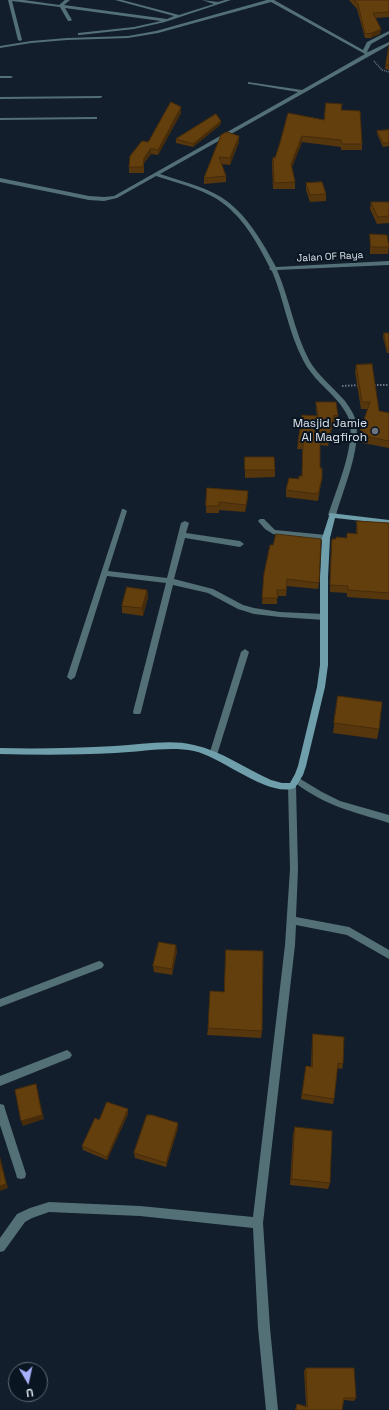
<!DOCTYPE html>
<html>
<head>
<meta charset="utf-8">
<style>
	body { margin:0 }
	#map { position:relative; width:389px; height:1410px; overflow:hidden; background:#131e2c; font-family:"Space Grotesk",sans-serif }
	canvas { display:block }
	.north { position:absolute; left:8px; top:1362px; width:40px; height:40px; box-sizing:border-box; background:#0a1522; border:1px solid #5e6873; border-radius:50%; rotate:171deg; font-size:11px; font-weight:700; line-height:16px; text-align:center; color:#dce4ed }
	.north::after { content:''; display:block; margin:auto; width:14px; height:18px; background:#a9b0fc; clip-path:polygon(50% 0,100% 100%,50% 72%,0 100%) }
</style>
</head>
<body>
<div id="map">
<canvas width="389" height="1410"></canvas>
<div class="north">U</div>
</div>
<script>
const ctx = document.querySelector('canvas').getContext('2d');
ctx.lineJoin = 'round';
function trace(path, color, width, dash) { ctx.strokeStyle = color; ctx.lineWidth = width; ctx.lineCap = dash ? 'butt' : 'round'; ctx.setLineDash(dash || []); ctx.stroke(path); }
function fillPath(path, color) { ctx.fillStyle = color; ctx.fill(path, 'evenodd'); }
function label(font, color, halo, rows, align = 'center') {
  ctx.font = font + ' "Space Grotesk",sans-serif'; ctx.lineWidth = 4; ctx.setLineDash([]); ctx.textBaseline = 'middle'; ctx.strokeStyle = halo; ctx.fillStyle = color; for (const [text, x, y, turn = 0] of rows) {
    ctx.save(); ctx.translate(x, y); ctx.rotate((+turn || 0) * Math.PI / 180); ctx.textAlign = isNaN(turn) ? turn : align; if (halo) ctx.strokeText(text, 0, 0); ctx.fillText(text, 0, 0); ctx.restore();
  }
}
trace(new Path2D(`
	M374,61L382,70L389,72`), '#6d7682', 1.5, [1, 1]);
trace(new Path2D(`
	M374,385H389
	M342,386L361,385`), '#6d7682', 2, [1.5, 1.5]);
fillPath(new Path2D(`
	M8,0H24L59,5L65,0H70L64,5L167,19L174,16L115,0H122L179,15L214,4L202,0L218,2L225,0H231L165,22L134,29L80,35H78V33L134,27L161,21L65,8L72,20L70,21H68L60,7L12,1L22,40L20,41L18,40Z
	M267,0H274L363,50L367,42L389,31V34L371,44L367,52H368L389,42V45L160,174C180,181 203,186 221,197C246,213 262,241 276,267L389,261V265L277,270C290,300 294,331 309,360C318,376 333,387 345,401C350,408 355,415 356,423C361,449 343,490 336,515L332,517L328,515C336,490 354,449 350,423C349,416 344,410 340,404C328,389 312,378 303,360C288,331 284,300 272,271L269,269L270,268C257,242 242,215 217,199C199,188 177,183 156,176L117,198L104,201L89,200L0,182V178L89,196L104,197L114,196L298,92L250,84H248V82L302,90L365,54L271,2L158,33L128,38L67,40L31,43L0,48V46L31,41L67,38L128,36L156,31Z
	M0,76H11L13,77L11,78H0Z
	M102,96V97L100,98L0,99V97Z
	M97,117V119H95L0,120V118Z
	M122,509H124L127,511L108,571L167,578L181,523L185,521L189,523L186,533L240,541L244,544L240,547L185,538L174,579L213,589L243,605L254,608L280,612L324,614L328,617L324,620L280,617L254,614L238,609L208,593L173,585L141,712L140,714H134L133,712L166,583L107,576L75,677L71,680L67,677Z
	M260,519H264L275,530L326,535L330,538L326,541L273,534L265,529L258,521Z
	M245,649L249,652L217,755L216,757H210L209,755L241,652Z
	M297,777L322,792L340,801L389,815V823C352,811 327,807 294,782L293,780L294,778Z
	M292,783L295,784L296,786L298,869L296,917L349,927L389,950V959L347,935L296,925L295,945L263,1223L270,1328L278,1410H266L258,1328L253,1228L140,1216L49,1212L32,1218L25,1222L4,1251L0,1252V1238L17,1214L30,1208L49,1202L140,1206L253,1217L285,945L290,869L288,786L289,784Z
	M99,961L102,962L104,965L102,968L0,1007V999Z
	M67,1050L70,1052L72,1055L70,1058L0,1086V1076Z
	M0,1104L4,1105L5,1109L26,1174L25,1178L21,1179L17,1178L16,1174L0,1125Z`), '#537077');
fillPath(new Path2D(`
	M330,513L389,520V524L335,518L330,538L328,577V665L325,687L306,766L303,775L295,788C268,798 222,757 194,751C169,746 141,752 115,753C77,755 38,755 0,754V748C38,749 77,748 115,746C141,745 169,739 194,745C222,751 246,769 271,780L282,783H290L295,774L298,766L317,687L320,665V577L322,538Z`), '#6f9fab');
fillPath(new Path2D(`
	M349,0H389V17L375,18L381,29L380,34L371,38H365L357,9Z
	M389,45V70L385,69Z
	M181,107V113L158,155L151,154L144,163V173H129V167L148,142Z
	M341,110L362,144V150H341V147L302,142L292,167L295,182V189H273L272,164L273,157L275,158L280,143Z
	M221,121L220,125L193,147L176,143V139Z
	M389,130V146L383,147L377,134V131Z
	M221,135L239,136V142L230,165L221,164L226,176V182L204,184V178Z
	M306,183L326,194V201L310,202L306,190Z
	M371,202H389V223L377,224L370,209Z
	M370,234L389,244L388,254H370Z
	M384,333H389V353H387L383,337Z
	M356,365L379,411L389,413V448L358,442L359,435L368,409H361L355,372Z
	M316,402L338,416L337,422H333L328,446L320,445V468L322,478L318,501L286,497V490L302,476V449H297L298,442L317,416L316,409Z
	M245,457L275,470V477L245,478Z
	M207,488L248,491V498L245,512L219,510V513H206Z
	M357,521L389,523V600L347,597V593L330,592L331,546L332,539H335L347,538V533L356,534Z
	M264,574L319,583L318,589L287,586L286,596H277V604H262Z
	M147,590L148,597L143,616L122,613V606Z
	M338,696L379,729L377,739L333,733Z
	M177,951L172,975L154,972L153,966Z
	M224,992L262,1031L261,1038L207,1035L208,1028Z
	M313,1034L343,1064L342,1069L337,1068L334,1099L333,1104L301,1099L306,1066L311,1067L312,1040Z
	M128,1109V1114L107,1160L83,1150L82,1146Z
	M295,1127L330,1183L328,1189L290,1185L293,1134Z
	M178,1128L166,1167L135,1158L134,1153Z
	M306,1368L356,1398L354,1401L344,1400L342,1410H295L297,1404L306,1406L304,1371Z`), '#56360c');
fillPath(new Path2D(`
	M381,29L380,34L371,38L372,33Z
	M181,107V113L158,155V150Z
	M221,121L220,125L193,147V144Z
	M239,136V142L230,165V158Z
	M302,136V142L291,170V164Z
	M151,148V154L144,163V173V158Z
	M334,415L333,422L328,446L329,439Z
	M248,491V498L245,512Z
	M147,590L148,597L143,616L142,608Z
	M176,945L177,951L172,975V969Z
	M36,1084L44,1119L23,1126L21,1121Z
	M128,1109V1114L107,1160V1157Z
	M178,1123V1128L166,1167V1163Z
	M0,1157L8,1188L0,1191Z`), '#462c0a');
const building = new Path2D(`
	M354,0H389V12L373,13L381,29L372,33L365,34L358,4Z
	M389,45V65H386Z
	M171,102L181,107L158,150L151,148L144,158L143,167H129L130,156L142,141L148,142Z
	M326,103L342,104L341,110L360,111L362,144H342L341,140L302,136L291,164L295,182L274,183L273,157L275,158L280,143L288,113L324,120Z
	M216,114L221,121L193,144L176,139Z
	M389,130V143H383L377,131Z
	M227,132L239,136L230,158L219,157L226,176L204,178L221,135Z
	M322,182L326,194L310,195L306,183Z
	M371,202H389V216L378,217Z
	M370,234L387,235L389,247H371Z
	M384,333H389V349H387Z
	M372,364L379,411L389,413V441L359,435L370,402H362L356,365Z
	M316,402H336L338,416L334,415L329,439L320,438V468H322V478L318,494L286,490L289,478L299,479V476H302L303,442H298L302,415L318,416Z
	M245,457H274L275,470H245Z
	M207,488L248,491L246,505L219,502V506H206Z
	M357,521L389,523V593L348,590V586L330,585L332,539H336V537L347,538V533L357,534Z
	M276,534L321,539L319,583L287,579L286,590H277L278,598H262L264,574L270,545H273Z
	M127,587L147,590L142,608L122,606Z
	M338,696L382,702L379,729L334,723Z
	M159,942L176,945L172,969L153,966Z
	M226,950L263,951L262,1031L208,1028L210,991L224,992Z
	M313,1034L344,1037L343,1064L338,1063L334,1099L302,1094L306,1066L312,1067Z
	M36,1084L42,1115L21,1121L15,1090Z
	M107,1102L128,1109L107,1157L82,1146L95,1118L99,1120Z
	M147,1115H152L178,1123L166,1163L134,1153Z
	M295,1127L332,1131L330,1183L292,1179Z
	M0,1159L6,1184L0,1186Z
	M306,1368H354L356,1398H344L342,1410H296L297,1404L307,1407Z`);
fillPath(building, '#643f0e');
trace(building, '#462c0a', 1);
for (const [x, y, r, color] of [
	[375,431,4,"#6b7280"]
]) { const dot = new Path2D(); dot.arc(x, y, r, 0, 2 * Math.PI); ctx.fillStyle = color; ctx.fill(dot); trace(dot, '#0a1522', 1.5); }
label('10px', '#dce4ed', '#0a1522', [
	["Jalan OF Raya",330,257,-3]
]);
label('12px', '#dce4ed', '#0a1522', [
	["Masjid Jamie",367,424],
	["Al Magfiroh",367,438]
], 'right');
</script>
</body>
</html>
